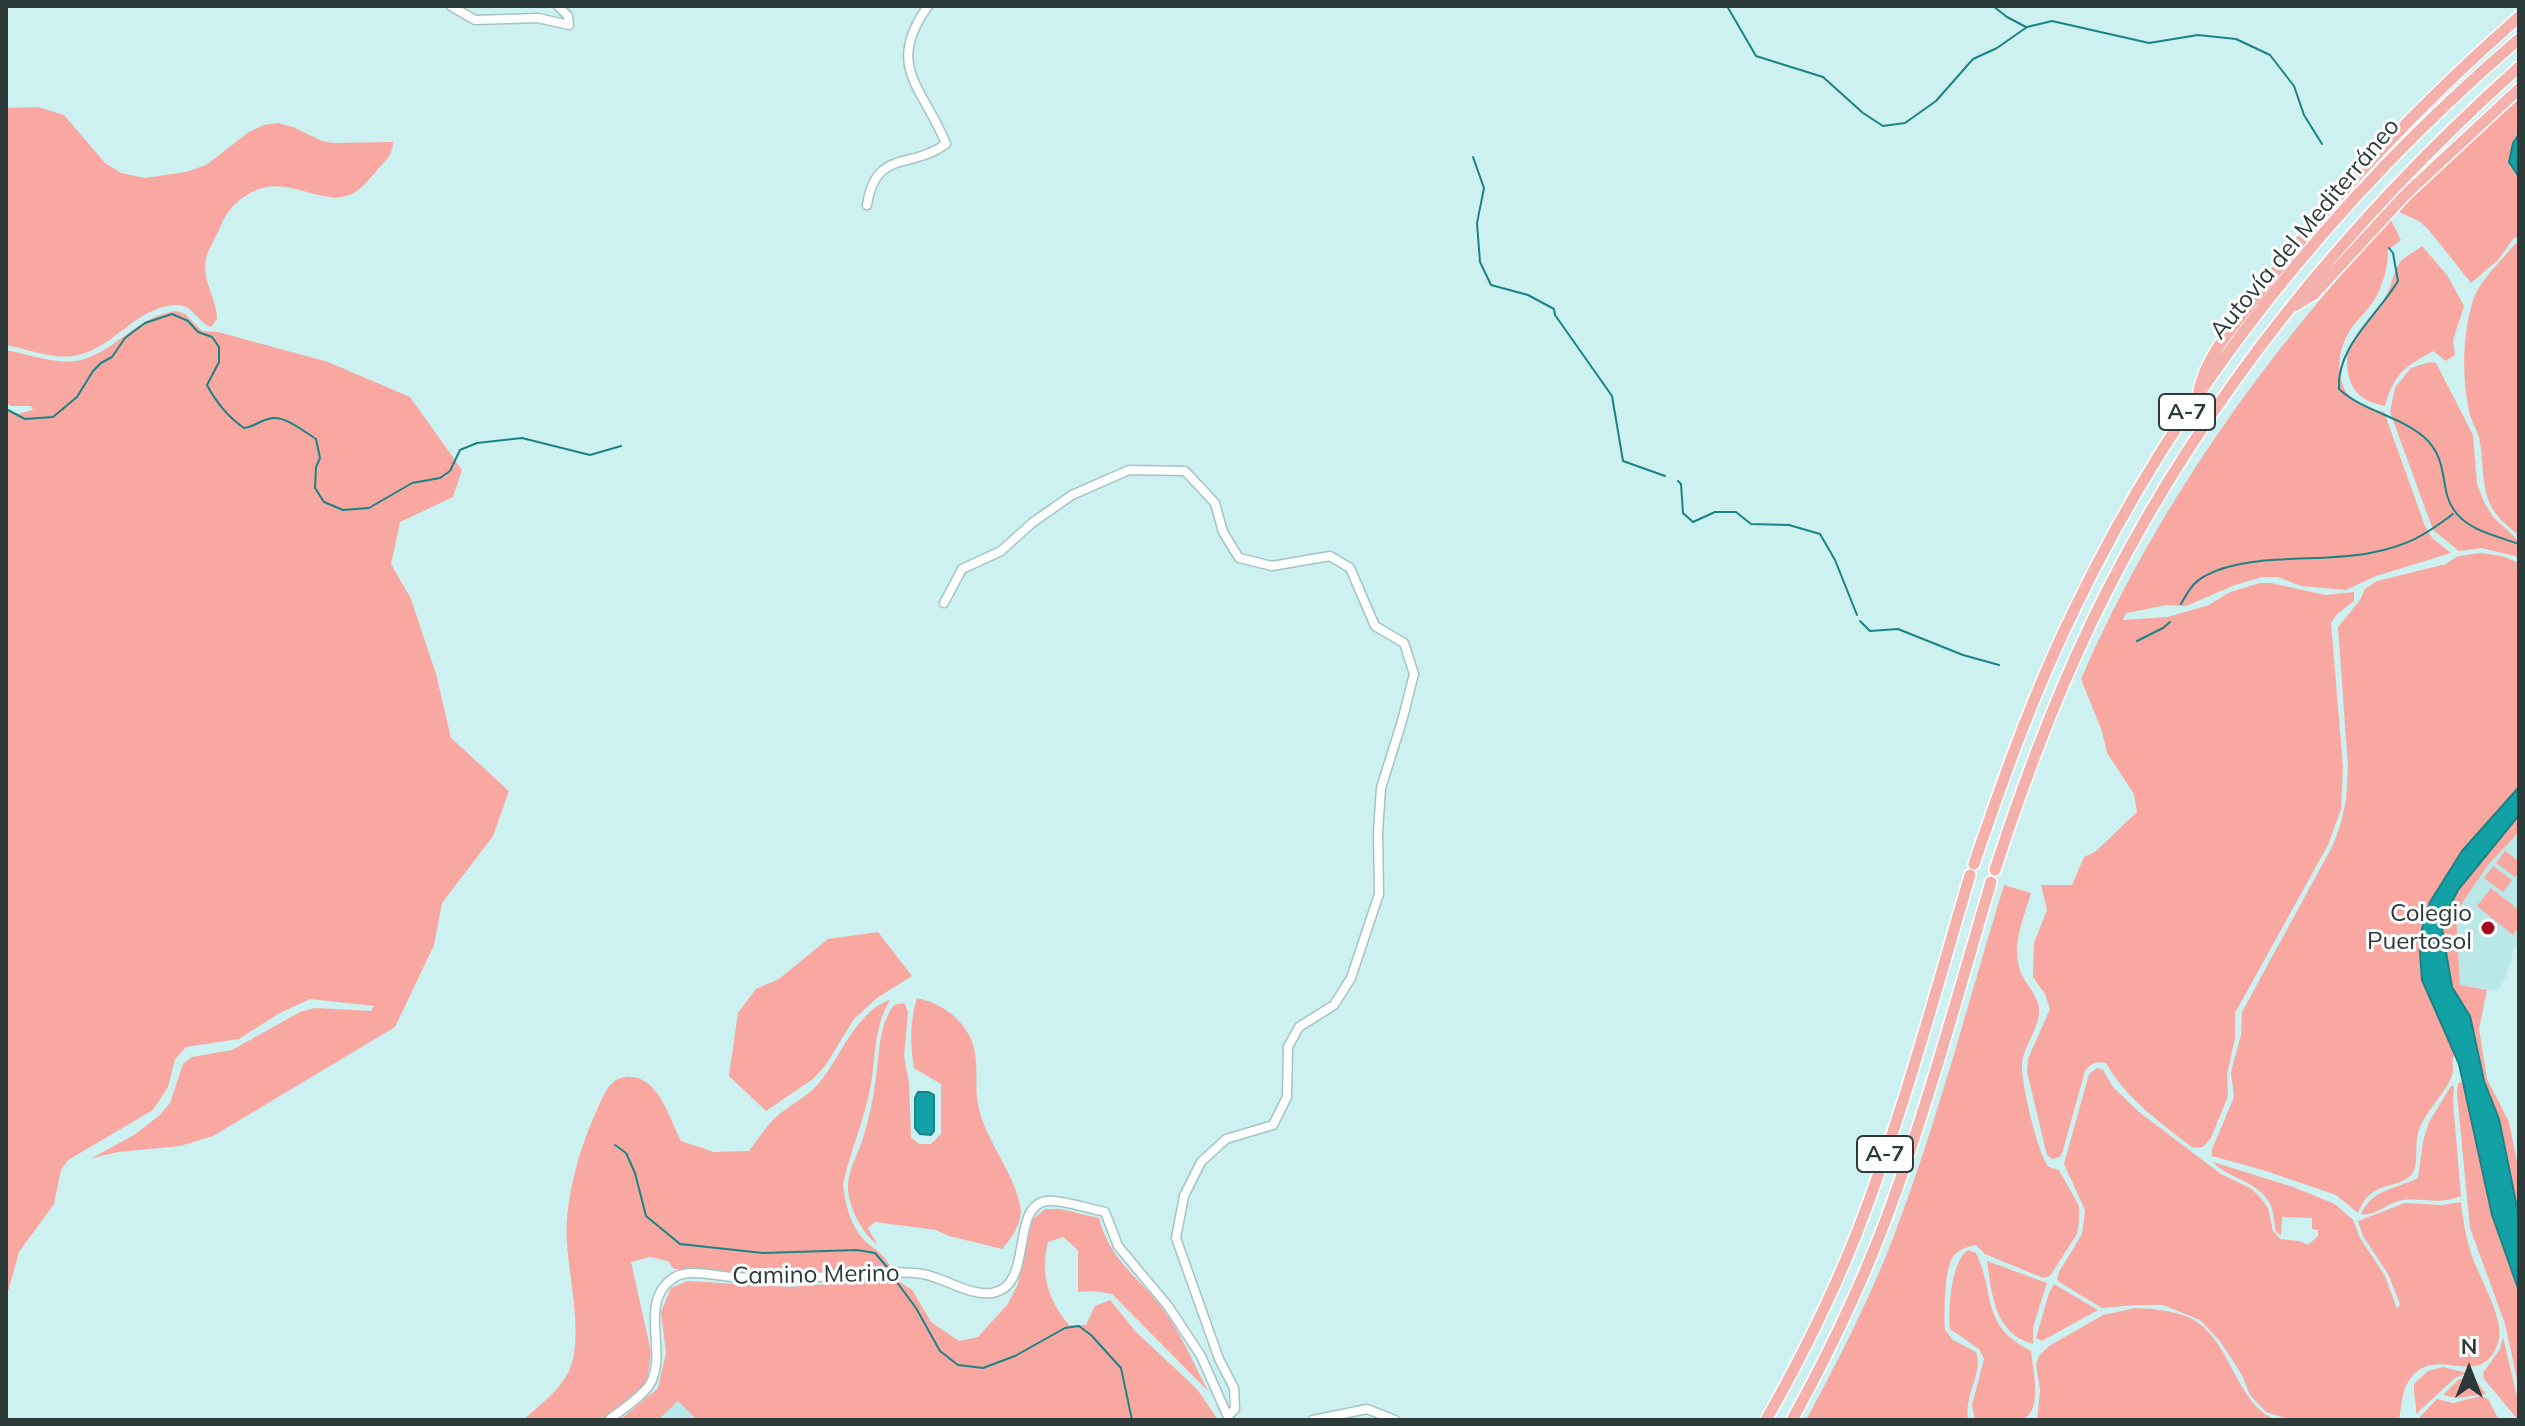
<!DOCTYPE html>
<html>
<head>
<meta charset="utf-8">
<style>
	body { margin:0 }
	#map { position:relative; width:2525px; height:1426px; overflow:hidden; background:#cdf0f0; font-family:Mulish,sans-serif }
	canvas { display:block }
	.frame { position:absolute; inset:0; border:8px solid #2d3a3a; pointer-events:none }
	.north { position:absolute; left:2429px; top:1330px; width:80px; height:80px; -webkit-text-stroke:6px #fff; paint-order:stroke; rotate:0deg; font-size:22px; font-weight:700; line-height:32px; text-align:center; color:#2d3a3a }
	.north::after { content:''; display:block; margin:auto; width:28px; height:36px; background:#2d3a3a; clip-path:polygon(50% 0,100% 100%,50% 72%,0 100%) }
</style>
</head>
<body>
<div id="map">
<canvas width="2525" height="1426"></canvas>
<div class="frame"></div>
<div class="north">N</div>
</div>
<script>
const ctx = document.querySelector('canvas').getContext('2d');
ctx.lineJoin = 'round';
function fillPath(path, color) { ctx.fillStyle = color; ctx.fill(path, 'evenodd'); }
function trace(path, color, width, dash) { ctx.strokeStyle = color; ctx.lineWidth = width; ctx.lineCap = dash ? 'butt' : 'round'; ctx.setLineDash(dash || []); ctx.stroke(path); }
function label(font, color, halo, rows, align = 'center') {
  ctx.font = font + ' Mulish,sans-serif'; ctx.lineWidth = 6; ctx.setLineDash([]); ctx.textBaseline = 'middle'; ctx.strokeStyle = halo; ctx.fillStyle = color; for (const [text, x, y, turn = 0] of rows) {
    ctx.save(); ctx.translate(x, y); ctx.rotate((+turn || 0) * Math.PI / 180); ctx.textAlign = isNaN(turn) ? turn : align; if (halo) ctx.strokeText(text, 0, 0); ctx.fillText(text, 0, 0); ctx.restore();
  }
}
fillPath(new Path2D(`
	M2519,832V948L2515,946L2506,976L2498,991L2460,985L2456,912L2488,865Z
	M678,1400L697,1420H658Z`), '#bae7e7');
fillPath(new Path2D(`
	M2519,99V134L2513,143L2509,162L2519,177V236L2513,239L2498,260L2471,283L2428,229L2419,221L2399,212L2421,187Z
	M38,107L64,115L105,163L121,173L145,178L186,172L206,165L249,132L264,125L278,123L293,127L322,141L333,143L393,142C393,154 386,160 379,168C371,177 362,189 352,194C318,209 284,168 244,197C233,204 226,213 221,225C216,239 206,250 205,265C204,283 217,301 217,319L211,327C197,322 193,304 176,305C136,306 112,351 73,356C50,359 28,349 6,345V108Z
	M2391,220L2401,240L2388,250C2388,267 2384,281 2376,297C2369,310 2356,320 2349,332C2335,354 2334,391 2360,404C2367,408 2376,410 2384,412L2425,526L2432,538L2451,553L2376,576L2346,590L2301,586L2278,577H2262L2235,585L2186,606L2167,605L2126,613L2123,620L2168,617L2209,605L2230,592L2260,583H2271L2325,595L2354,592V601L2337,614L2331,623L2343,767L2341,809L2328,845L2235,1013V1038L2227,1075L2228,1096L2211,1138L2203,1147L2193,1148C2160,1122 2127,1100 2106,1063C2096,1061 2091,1063 2085,1071L2063,1150L2060,1157L2052,1159L2047,1155L2027,1072L2028,1059L2050,1009L2045,994L2033,977L2034,943L2047,910L2041,885H2072L2084,857L2095,852L2137,812L2134,794L2107,753L2102,731L2081,679C2155,509 2264,355 2391,220Z
	M2519,243V536C2508,526 2496,517 2490,504C2481,484 2484,464 2480,443C2479,433 2473,425 2470,415C2462,380 2462,339 2472,304C2478,281 2500,263 2515,244Z
	M2422,246L2447,275L2464,306L2453,340L2455,355L2446,361L2433,351C2405,367 2394,373 2385,406C2366,401 2355,397 2349,377C2339,342 2369,323 2386,296C2392,285 2394,270 2401,261C2406,256 2416,251 2422,246Z
	M176,311L185,314L202,331L218,332L328,362L410,397L462,470L453,497L400,522L391,564L411,599L436,674L451,738L509,791L493,836L442,903L434,945L395,1027L213,1136L180,1146L118,1152L92,1158L134,1135L160,1115L170,1103L183,1064L192,1057L232,1050L300,1012L315,1008L371,1011L374,1006L310,999L278,1014L239,1039L186,1047L175,1059L168,1087L153,1110L68,1160L61,1170L54,1204L19,1252L6,1299V411L17,414L33,410L31,406H11L6,403V350C28,354 59,366 81,360C116,351 137,316 176,311Z
	M2430,362L2436,363L2473,435L2477,484L2485,504L2494,518L2519,541V557L2482,548L2459,551L2433,530L2390,412L2395,388L2402,379L2411,368Z
	M2481,553L2502,556L2519,563V787L2462,851L2430,902L2442,1024L2455,1054C2450,1062 2454,1063 2453,1072C2448,1093 2421,1113 2417,1138C2415,1149 2419,1166 2411,1175C2395,1191 2371,1179 2358,1213L2336,1195L2263,1170L2212,1156V1149L2234,1097L2231,1072L2241,1035L2242,1012L2333,845L2341,823L2346,800L2348,767L2338,627L2360,600L2365,589L2377,581L2446,564L2458,556Z
	M2519,815V832L2488,865L2456,912L2460,985L2487,990L2479,1029L2487,1079L2509,1122L2519,1172V1217L2499,1119L2484,1081L2470,1016L2452,987L2441,923L2458,890Z
	M2505,851L2519,861V871L2515,877L2496,863Z
	M2493,866L2512,880L2503,892L2484,878Z
	M2004,885L2031,893C2023,921 2009,949 2023,977C2028,987 2039,998 2039,1009C2040,1027 2025,1044 2022,1062C2020,1079 2038,1156 2049,1167L2059,1170L2079,1206V1221L2077,1234L2050,1276L2043,1278L1985,1254L1976,1245C1967,1247 1959,1249 1953,1257C1944,1269 1944,1314 1945,1330L1953,1340L1976,1352C1984,1372 1964,1393 1968,1420H1806C1835,1367 1863,1312 1886,1256C1934,1136 1966,1009 2004,885Z
	M2491,888L2519,910V927L2513,935L2477,906Z
	M878,932L912,976L877,998L854,1019L825,1066L813,1079L766,1111L729,1076L738,1013L756,989L779,979L828,939Z
	M917,998C939,1003 959,1015 970,1037C981,1060 973,1084 979,1109C987,1142 1013,1171 1020,1205C1024,1220 1012,1238 1002,1249L949,1236L936,1230L875,1222L868,1228L877,1244C862,1234 847,1204 848,1185C849,1168 858,1154 863,1138C868,1121 873,1102 875,1084C879,1061 878,1037 887,1017C892,1007 894,1002 905,1004L908,1012L904,1056L909,1083L911,1137L919,1144H931L941,1134V1084L914,1068C910,1045 910,1020 917,998Z
	M890,1000C874,1026 876,1055 871,1084C865,1119 850,1151 843,1185C845,1204 851,1227 865,1241C878,1253 881,1250 892,1269L756,1274L674,1269L668,1261L650,1257L631,1262L651,1352L647,1382L603,1420H523C539,1406 560,1390 569,1371C584,1340 569,1277 567,1243C564,1202 579,1150 596,1112C603,1098 608,1079 625,1077C658,1073 669,1118 681,1141L714,1152L749,1151C758,1140 766,1126 776,1117C791,1104 806,1098 819,1083C840,1058 857,1010 890,1000Z
	M2097,1068L2103,1070L2113,1087L2139,1112L2221,1174L2250,1188L2260,1197L2268,1208L2273,1231L2280,1239L2299,1241L2308,1245L2318,1236V1230L2312,1229V1218L2282,1217L2281,1235L2276,1232C2274,1223 2274,1214 2271,1206C2260,1180 2229,1180 2213,1162L2293,1187L2335,1204L2353,1220L2360,1238L2385,1276L2397,1309L2400,1304L2388,1274L2363,1236L2358,1221L2405,1203L2442,1205L2461,1202C2463,1221 2466,1238 2472,1256C2480,1280 2506,1320 2498,1343C2480,1393 2437,1342 2410,1379C2402,1389 2401,1408 2399,1420H2290L2266,1412L2250,1395L2242,1375L2220,1341L2200,1320L2163,1305H2135L2102,1308L2061,1283L2057,1280L2059,1272L2082,1234L2084,1219L2085,1210L2064,1164L2089,1074Z
	M2463,1082L2492,1215L2519,1291V1389L2505,1324L2470,1228L2457,1094L2458,1083Z
	M2451,1086H2454L2453,1102L2461,1196C2441,1205 2423,1198 2403,1200C2388,1202 2376,1217 2361,1214C2372,1189 2396,1189 2418,1178L2423,1141L2429,1122Z
	M1045,1209H1060L1099,1218C1109,1258 1135,1274 1159,1304C1179,1329 1193,1362 1208,1391L1112,1294L1093,1291L1078,1292V1250L1063,1237L1048,1242C1040,1274 1048,1300 1069,1325H1086L1095,1306L1110,1300L1136,1332L1197,1389L1218,1420H697L678,1401L658,1420H620L658,1388L666,1353L661,1312L671,1288L687,1281L790,1287L895,1279L912,1290L931,1322L959,1341L978,1337L1008,1304L1018,1284L1032,1220Z
	M1968,1250L1976,1253C1996,1295 1980,1325 2031,1351C2033,1370 2044,1415 2020,1420C2006,1423 1989,1420 1975,1420L1972,1405L1984,1359L1979,1349L1950,1329C1948,1309 1951,1261 1968,1250Z
	M1987,1261L2047,1283L2033,1327V1344C1994,1333 1992,1295 1987,1261Z
	M2054,1284L2098,1310L2042,1341L2036,1338L2049,1293Z
	M2135,1308C2156,1309 2184,1311 2201,1325C2233,1351 2240,1409 2278,1420H2037L2040,1390L2036,1365L2039,1356L2049,1346L2103,1315Z
	M2503,1337L2517,1396L2518,1420L2484,1379L2483,1373L2500,1349Z
	M2443,1367L2467,1373L2455,1378L2416,1414C2417,1403 2413,1394 2414,1384L2428,1371Z
	M2470,1376L2475,1379L2486,1394L2457,1398L2443,1395L2458,1380Z
	M2481,1396L2488,1399L2499,1420H2417L2437,1399L2453,1403Z`), '#f9a8a1');
const water = new Path2D(`
	M2519,134V177L2509,162L2513,143Z
	M2519,787V815L2458,890L2441,923L2452,987L2470,1016L2484,1081L2499,1119L2519,1217V1291L2492,1215L2459,1064L2422,980L2419,939L2430,902L2462,851Z
	M918,1092H929L934,1095V1131L931,1135L920,1134L915,1128V1098Z`);
fillPath(water, '#12a2a5');
trace(water, '#1a8385', 2);
trace(new Path2D(`
	M1727,6L1756,56L1823,77L1863,113L1883,126L1905,123L1936,101L1973,59L1997,48L2027,27L2052,21L2149,43L2198,35L2236,39L2270,55L2294,86L2304,115L2322,144
	M1993,6L2007,17L2026,27
	M1473,157L1484,188L1477,223L1480,262L1491,285L1528,295L1554,309L1555,315L1612,396L1623,461L1665,476
	M2389,248L2393,253L2398,281C2378,315 2336,347 2339,389C2364,412 2398,415 2424,437C2450,460 2439,490 2454,510C2468,531 2497,536 2519,544
	M6,409L25,419L53,417L77,397L93,371L101,363L112,357L125,338L145,323L172,314L188,321L198,332L212,337L219,347V362L207,385C216,402 228,417 244,428C254,427 259,421 268,419C284,414 303,431 316,439L320,458L316,467L315,488L324,502L343,510L369,508L412,483L440,478L450,471L460,450L477,443L522,438L590,455L621,446
	M1678,481L1681,484L1683,513L1693,522L1715,512H1736L1751,524L1789,525L1820,534L1835,560L1857,615
	M2181,604C2187,593 2193,582 2205,576C2248,552 2321,563 2370,553C2407,546 2424,536 2453,514
	M1860,621L1870,631L1898,629L1963,655L1999,665
	M2137,641L2163,628L2170,622
	M615,1145L626,1153L635,1173L646,1216L680,1244L763,1253L857,1250L875,1253L887,1267
	M896,1281L916,1308L940,1351L958,1365L983,1368L1015,1356L1065,1328L1079,1326L1091,1335L1121,1368L1132,1420`), '#1a8385', 2);
const minor = new Path2D(`
	M451,6L475,20L538,18L569,25L568,16L558,6
	M867,205C876,148 911,170 946,144C924,88 884,67 928,6
	M944,603L962,569L1001,551L1032,523L1072,495L1129,470L1185,471L1215,503L1223,532L1239,558L1272,566L1330,556L1350,568L1375,626L1404,643L1414,674L1402,721L1381,788L1378,832L1379,894L1351,978L1334,1005L1299,1027L1288,1047L1287,1097L1273,1125L1226,1139L1201,1162L1184,1196L1176,1238L1219,1359L1234,1388L1235,1409L1228,1416
	M609,1420C621,1410 642,1397 650,1384C669,1352 636,1301 675,1277C690,1268 718,1277 735,1277C772,1280 807,1278 844,1275C870,1274 897,1270 923,1274C945,1278 969,1296 992,1293C1035,1286 1009,1208 1046,1201C1059,1199 1091,1209 1105,1212L1118,1246L1168,1306L1201,1356L1228,1417
	M1313,1420L1367,1409L1395,1420`);
const highway = new Path2D(`
	M2294,306L2314,294L2406,194L2519,89
	M2199,390C2207,354 2234,326 2256,297C2334,194 2422,102 2519,17
	M1974,864C2004,776 2035,689 2076,606C2181,388 2336,196 2519,39
	M1995,870C2026,774 2062,679 2108,589C2210,389 2353,216 2519,67
	M1766,1420C1799,1362 1829,1302 1854,1240C1901,1121 1934,997 1970,875
	M1792,1420C1833,1346 1870,1267 1898,1186C1933,1086 1961,984 1991,882`);
trace(minor, '#a3c4c5', 11);
trace(highway, '#fff', 14);
trace(minor, '#fff', 8);
trace(highway, '#f4b0aa', 11);
for (const [x, y, r, color] of [
	[2488,928,8,"#a50b1e"]
]) { const dot = new Path2D(); dot.arc(x, y, r, 0, 2 * Math.PI); ctx.fillStyle = color; ctx.fill(dot); trace(dot, '#fff', 3); }
for (const [x, y, w] of [
	[2187,412,56],
	[1885,1154,56]
]) { const box = new Path2D(); box.roundRect(x - w / 2, y - 18, w, 36, 6); ctx.fillStyle = '#fff'; ctx.fill(box); trace(box, '#2d3a3a', 2); }
label('bold 22px', '#2d3a3a', null, [
	["A-7",2187,412],
	["A-7",1885,1154]
]);
label('24px', '#2d3a3a', '#fff', [
	["Autovía del Mediterráneo",2305,229,-50],
	["Camino Merino",816,1275,-1]
]);
label('24px', '#2d3a3a', '#fff', [
	["Colegio",2472,914],
	["Puertosol",2472,942]
], 'right');
</script>
</body>
</html>
